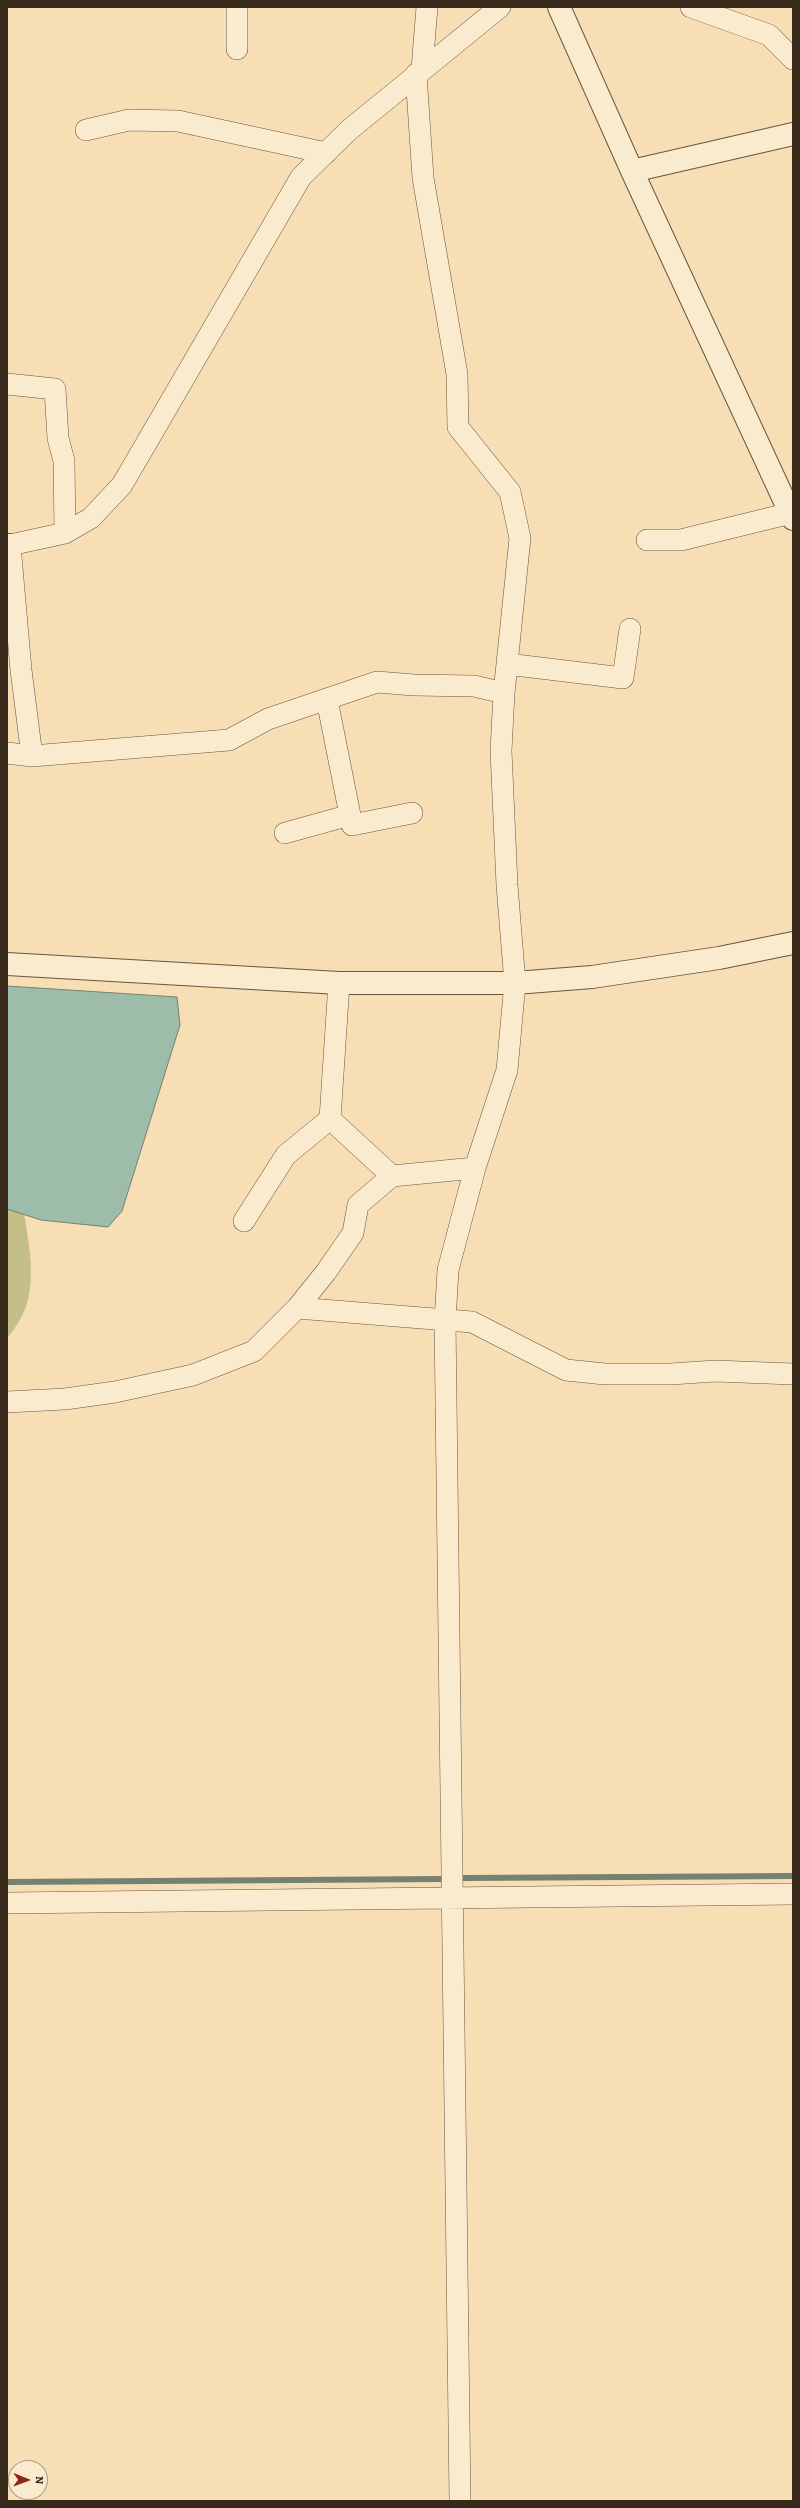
<!DOCTYPE html>
<html>
<head>
<meta charset="utf-8">
<style>
	body { margin:0 }
	#map { position:relative; width:800px; height:2508px; overflow:hidden; background:#f8deb4; font-family:Alegreya,serif }
	canvas { display:block }
	.frame { position:absolute; inset:0; border:8px solid #38291b; pointer-events:none }
	.north { position:absolute; left:8px; top:2460px; width:40px; height:40px; box-sizing:border-box; background:#faeace; border:1px solid #ac9d86; border-radius:50%; rotate:91deg; font-size:11px; font-weight:700; line-height:16px; text-align:center; color:#38291b }
	.north::after { content:''; display:block; margin:auto; width:14px; height:18px; background:#8f2418; clip-path:polygon(50% 0,100% 100%,50% 72%,0 100%) }
</style>
</head>
<body>
<div id="map">
<canvas width="800" height="2508"></canvas>
<div class="frame"></div>
<div class="north">N</div>
</div>
<script>
const ctx = document.querySelector('canvas').getContext('2d');
ctx.lineJoin = 'round';
function fillPath(path, color) { ctx.fillStyle = color; ctx.fill(path, 'evenodd'); }
function trace(path, color, width, dash) { ctx.strokeStyle = color; ctx.lineWidth = width; ctx.lineCap = dash ? 'butt' : 'round'; ctx.setLineDash(dash || []); ctx.stroke(path); }
fillPath(new Path2D(`
	M7,1209L24,1213C31,1258 41,1301 7,1338Z`), '#c4bf88');
const water = new Path2D(`
	M7,986L177,997L180,1025L122,1211L108,1227L41,1220L7,1209Z`);
fillPath(water, '#9ebcaa');
trace(water, '#758171', 1);
trace(new Path2D(`
	M464,1878L793,1876
	M7,1882L442,1879`), '#758171', 6);
const minor = new Path2D(`
	M237,7V49
	M500,7L349,130L301,177L122,485L91,518L65,533L10,545L21,670L32,756L229,740L268,719L377,682L414,685L474,686L504,693
	M691,7L769,35L793,59
	M422,69L427,7
	M416,74L423,178L457,374L458,427L510,492L520,538L504,693L501,751L507,885L515,983L507,1070L475,1168L448,1270L445,1321L460,2501
	M86,130L129,120L178,121L326,153
	M7,384L55,389L58,438L64,461L65,533
	M647,540H681L791,513
	M507,664L623,678L630,629
	M327,700L352,825L412,813
	M7,753L32,756
	M285,833L350,815
	M339,983L330,1119L392,1176
	M244,1221L286,1155L330,1119
	M297,1308L472,1322L566,1370L605,1374H671L715,1371L793,1374
	M7,1402L65,1399L115,1392L193,1375L254,1351L297,1308L326,1272L353,1233L358,1205L392,1176L475,1168
	M7,1903L793,1894`);
const tertiary = new Path2D(`
	M559,7L632,171L793,519
	M632,171L793,134
	M7,545H10
	M7,964L339,983H515L592,977L719,958L793,943`);
trace(minor, '#685641', 22);
trace(tertiary, '#685641', 24);
trace(minor, '#faeace', 21);
trace(tertiary, '#faeace', 22);
</script>
</body>
</html>
